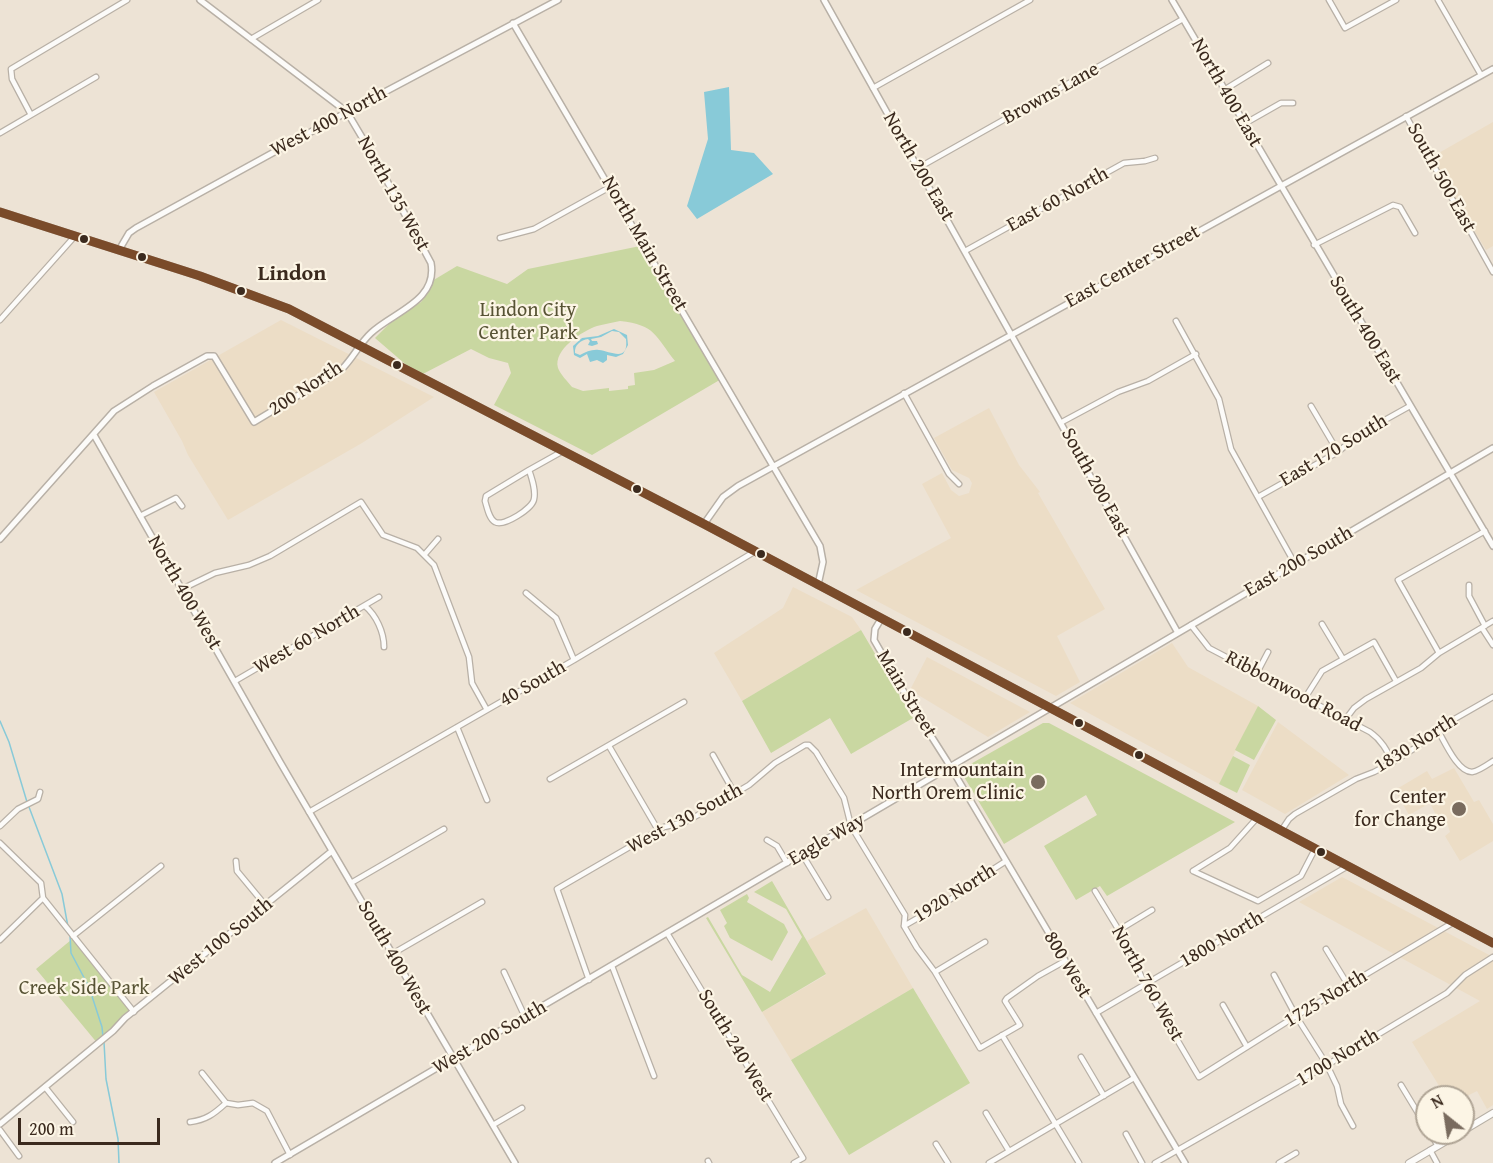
<!DOCTYPE html>
<html>
<head>
<meta charset="utf-8">
<style>
	body { margin:0 }
	#map { position:relative; width:1493px; height:1163px; overflow:hidden; background:#ede3d5; font-family:"Gentium Book Plus",serif }
	canvas { display:block }
	.north { position:absolute; left:1415px; top:1085px; width:60px; height:60px; box-sizing:border-box; background:#fcf5e5; border:2px solid #afa495; border-radius:50%; rotate:330deg; font-size:16px; font-weight:700; line-height:24px; text-align:center; color:#3b2a1e }
	.north::after { content:''; display:block; margin:auto; width:21px; height:27px; background:#796b5e; clip-path:polygon(50% 0,100% 100%,50% 72%,0 100%) }
	.scale { position:absolute; left:18px; top:1118px; width:142px; height:27px; box-sizing:border-box; border:3px solid #3b2a1e; border-top:0; padding-left:8px; font-size:18px; line-height:21px; white-space:nowrap; color:#3b2a1e; -webkit-text-stroke:4px #fcf5e5; paint-order:stroke }
</style>
</head>
<body>
<div id="map">
<canvas width="1493" height="1163"></canvas>
<div class="north">N</div>
<div class="scale">200 m</div>
</div>
<script>
const ctx = document.querySelector('canvas').getContext('2d');
ctx.lineJoin = 'round';
function fillPath(path, color) { ctx.fillStyle = color; ctx.fill(path, 'evenodd'); }
function trace(path, color, width, dash) { ctx.strokeStyle = color; ctx.lineWidth = width; ctx.lineCap = dash ? 'butt' : 'round'; ctx.setLineDash(dash || []); ctx.stroke(path); }
function label(font, color, halo, rows, align = 'center') {
  ctx.font = font + ' "Gentium Book Plus",serif'; ctx.lineWidth = 4.5; ctx.setLineDash([]); ctx.textBaseline = 'middle'; ctx.strokeStyle = halo; ctx.fillStyle = color; for (const [text, x, y, turn = 0] of rows) {
    ctx.save(); ctx.translate(x, y); ctx.rotate((+turn || 0) * Math.PI / 180); ctx.textAlign = isNaN(turn) ? turn : align; if (halo) ctx.strokeText(text, 0, 0); ctx.fillText(text, 0, 0); ctx.restore();
  }
}
fillPath(new Path2D(`
	M1493,122V246L1486,250L1430,158Z
	M281,320L434,397L362,443L228,520L188,455L182,441L154,392Z
	M989,408L1019,465L1040,492L1038,493L1105,609L1057,636L1080,682L1056,696L856,590L951,538L922,484L942,473L951,490L959,496L969,493L972,483L969,478L952,470L934,438Z
	M793,587L852,617L861,630L742,701L714,653L783,608Z
	M1172,643L1188,667L1258,706L1219,784L1070,703Z
	M927,657L1030,712L988,737L910,690Z
	M1278,722L1349,775L1285,814L1242,790Z
	M1454,768L1474,802L1479,800L1493,824V841L1460,861L1445,836L1450,832L1447,823L1443,819H1438L1430,803L1409,815L1395,790L1427,771L1432,779Z
	M1342,877L1493,957V1105L1487,1109L1477,1091L1463,1098L1446,1097L1412,1042L1480,1001L1299,902Z
	M866,908L913,988L791,1060L762,1012L826,975L807,941Z`), '#ecddc6');
fillPath(new Path2D(`
	M645,245L723,378L592,455L494,405L511,373L508,363L489,358L471,349L419,376L375,338L391,322L421,302L428,293L432,281L457,266L507,284L528,269ZM620,321C656,325 655,336 675,361L654,370L634,373L635,385L628,386V389L609,391V388L583,391L572,387C568,382 560,374 558,368C553,350 582,331 597,326C604,324 612,323 620,321Z
	M861,630L913,718L851,754L830,718L771,753L742,701Z
	M1258,706L1276,720L1254,760L1235,750Z
	M1043,723H1049L1235,822L1107,896L1100,886L1076,900L1044,846L1097,815L1086,795L1004,844L960,770Z
	M1233,756L1250,765L1237,793L1219,784Z
	M772,881L826,974L762,1012L706,918L708,917L742,975L770,992L802,937L786,909L754,892Z
	M747,894L749,898L747,902L784,924L788,932L772,961L730,938L724,926L727,923L720,910Z
	M73,936L134,1012L98,1044L36,969L71,940Z
	M913,988L970,1083L849,1155L791,1060Z`), '#c9d7a1');
fillPath(new Path2D(`
	M729,87L731,150L754,153L773,174L697,219L687,206L708,139L704,92Z
	M614,329L627,335L628,345L623,354L616,357L607,355V360L603,363L597,360L590,362L587,354L580,358L574,355L573,346L582,338L598,336ZM612,331L619,332L626,339C629,363 610,351 599,350C592,349 586,352 580,355L575,353C574,345 581,340 588,339L590,341L588,345L592,346L598,344L597,341H592L591,339L601,337Z`), '#88cad8');
trace(new Path2D(`
	M0,721L9,742L27,802
	M29,807L62,894L68,927
	M70,935L71,953L89,987L102,1027L103,1037
	M104,1042L106,1079L118,1139L119,1163`), '#88cad8', 1.5);
const minor = new Path2D(`
	M1329,0L1345,28L1396,0
	M1438,0L1481,75
	M251,39L318,0
	M873,88L1030,0
	M1224,90L1268,63
	M31,115L12,79L11,69L127,0
	M1406,116L1493,272
	M1244,124L1281,103H1293
	M0,133L96,77
	M918,168L1183,19
	M500,238L534,229L610,187
	M1314,245L1393,205L1400,207L1415,233
	M965,251L1124,163L1145,161L1155,158
	M0,320L75,236
	M1176,321L1219,399L1231,449L1295,564
	M904,393L949,474L959,484
	M1311,406L1338,452
	M1062,422L1118,392L1148,381L1196,354
	M529,470C532,479 536,490 534,499C533,508 504,527 495,522C489,519 487,507 485,501L486,496Z
	M529,470L563,451
	M1258,497L1338,452L1358,435L1410,406
	M140,516L176,498L182,506
	M425,554L438,539
	M1469,585V596L1485,626
	M182,589L215,573L249,565L270,556L361,502L383,535L417,548L434,565L469,657L472,683L487,710
	M526,593L556,618L574,660
	M365,606C376,615 384,632 384,647
	M1322,624L1343,659
	M1191,625L1209,648L1370,732C1380,739 1389,751 1391,763
	M1482,628L1493,645
	M1439,653L1398,580L1485,531
	M1257,673L1268,652
	M235,681L379,597
	M1305,698L1322,671L1374,642L1396,681
	M1345,720L1354,708L1366,699L1421,668L1439,653L1493,621
	M457,727L487,800
	M1437,729C1444,740 1457,772 1472,772C1479,771 1487,765 1493,761
	M609,746L658,830
	M713,755L735,794
	M550,779L684,702
	M309,812L574,660L754,552
	M0,826L18,809L38,799L40,792
	M1281,831L1289,819L1295,814L1356,779L1374,772L1391,763L1418,746L1437,729L1493,697
	M767,840L777,846L787,863
	M0,843L41,883L43,898L134,1012
	M802,854L828,897
	M236,861L237,871L266,906
	M1193,871L1258,901L1301,876L1315,849
	M1193,871L1230,848L1257,818
	M351,883L444,829
	M1095,891L1126,942L1145,985L1199,1077L1296,1016L1454,922
	M904,926L917,948L935,972L980,1048L1020,1025L1005,1001L1007,998L1038,976L1065,961
	M904,926L968,889L981,877L1006,861
	M1119,930L1152,910
	M667,933L803,1158L794,1163
	M73,936L161,866
	M0,940L43,898
	M1326,949L1348,985
	M392,954L482,902
	M612,966L654,1076
	M504,972L525,1017
	M935,972L985,942
	M1274,975L1296,1016L1327,1065L1337,1086L1341,1104L1353,1126
	M589,980L557,889L664,827L685,822L698,815L749,785L775,763L805,745H809L816,752L844,798L851,826L905,915L904,926
	M1223,1005L1247,1047
	M1096,1013L1348,866
	M1002,1035L1079,1163
	M1081,1057L1104,1096
	M202,1073L226,1103L238,1105L253,1103L267,1111L290,1155
	M1401,1085L1427,1128
	M45,1087L73,1122
	M986,1113L1009,1151
	M190,1122C206,1120 214,1114 226,1103
	M493,1125L522,1108
	M0,1130L19,1156
	M1430,1133L1438,1146
	M1126,1134L1142,1163
	M936,1144L948,1163
	M1430,1150L1437,1163
	M708,1161L709,1163
	M989,1163L1134,1078
	M1155,1163L1327,1065L1447,993L1465,975L1493,957
	M1279,1163L1296,1153`);
const tertiary = new Path2D(`
	M824,0L1178,633
	M1172,0L1493,546
	M513,23L820,546L823,562L818,585
	M119,250L129,233L136,228L347,112L558,0
	M94,435L280,762L515,1163
	M704,524L723,497L738,486L1493,69
	M0,539L114,411L153,386L207,356H214L254,422L342,369C353,358 360,343 371,333C393,312 438,301 431,263L379,166L347,112L200,0
	M881,619L875,629L874,640L912,706L947,761L1185,1163
	M0,1124L113,1031L125,1018L332,851
	M275,1163L1493,448`);
const secondary = new Path2D(`
	M1463,1131L1493,1113
	M1409,1163L1460,1133`);
const primary = new Path2D(`
	M0,212L200,276L289,309L704,524L1493,943`);
trace(minor, '#b8b0a6', 7);
trace(tertiary, '#b8b0a6', 8);
trace(secondary, '#b8b0a6', 8);
trace(primary, '#b8b0a6', 9);
trace(minor, '#fcfbf9', 4.5);
trace(tertiary, '#fcfbf9', 5);
trace(secondary, '#fcfbf9', 6);
trace(primary, '#fcfbf9', 7);
trace(new Path2D(`
	M0,212L200,276L289,309L704,524L1493,943`), '#7a4b2a', 9);
for (const [x, y, r, color] of [
	[84,239,5,"#3b2a1e"],
	[142,257,5,"#3b2a1e"],
	[241,291,5,"#3b2a1e"],
	[397,365,5,"#3b2a1e"],
	[637,489,5,"#3b2a1e"],
	[761,554,5,"#3b2a1e"],
	[907,632,5,"#3b2a1e"],
	[1079,723,5,"#3b2a1e"],
	[1139,755,5,"#3b2a1e"],
	[1038,782,8,"#796b5e"],
	[1459,809,8,"#796b5e"],
	[1321,852,5,"#3b2a1e"]
]) { const dot = new Path2D(); dot.arc(x, y, r, 0, 2 * Math.PI); ctx.fillStyle = color; ctx.fill(dot); trace(dot, '#fcf5e5', 2); }
label('20px', '#3b2a1e', '#fcf5e5', [
	["North 400 East",1226,93,60],
	["Browns Lane",1051,94,-29],
	["West 400 North",329,122,-28],
	["North 200 East",918,167,60],
	["South 500 East",1441,178,61],
	["North 135 West",393,194,61],
	["East 60 North",1058,200,-29],
	["North Main Street",644,244,60],
	["East Center Street",1133,267,-29],
	["South 400 East",1365,330,59],
	["200 North",306,389,-33],
	["East 170 South",1334,451,-31],
	["South 200 East",1095,483,61],
	["East 200 South",1299,562,-30],
	["North 400 West",184,593,60],
	["West 60 North",307,640,-30],
	["40 South",533,684,-30],
	["Ribbonwood Road",1293,692,28],
	["Main Street",906,694,59],
	["1830 North",1416,744,-32],
	["West 130 South",685,819,-28],
	["Eagle Way",827,840,-30],
	["1920 North",955,894,-32],
	["1800 North",1222,940,-30],
	["West 100 South",221,942,-39],
	["South 400 West",394,958,60],
	["800 West",1067,965,59],
	["North 760 West",1147,984,61],
	["1725 North",1326,999,-31],
	["West 200 South",490,1038,-30],
	["South 240 West",735,1046,59],
	["1700 North",1338,1058,-31]
]);
label('20px', '#575334', '#fcf5e5', [
	["Lindon City",528,311],
	["Center Park",528,334],
	["Creek Side Park",84,989]
]);
label('20px', '#3b2a1e', '#fcf5e5', [
	["Intermountain",1024,771],
	["North Orem Clinic",1024,794],
	["Center",1446,798],
	["for Change",1446,821]
], 'right');
label('bold 22px', '#3b2a1e', '#fcf5e5', [
	["Lindon",292,274]
]);
</script>
</body>
</html>
